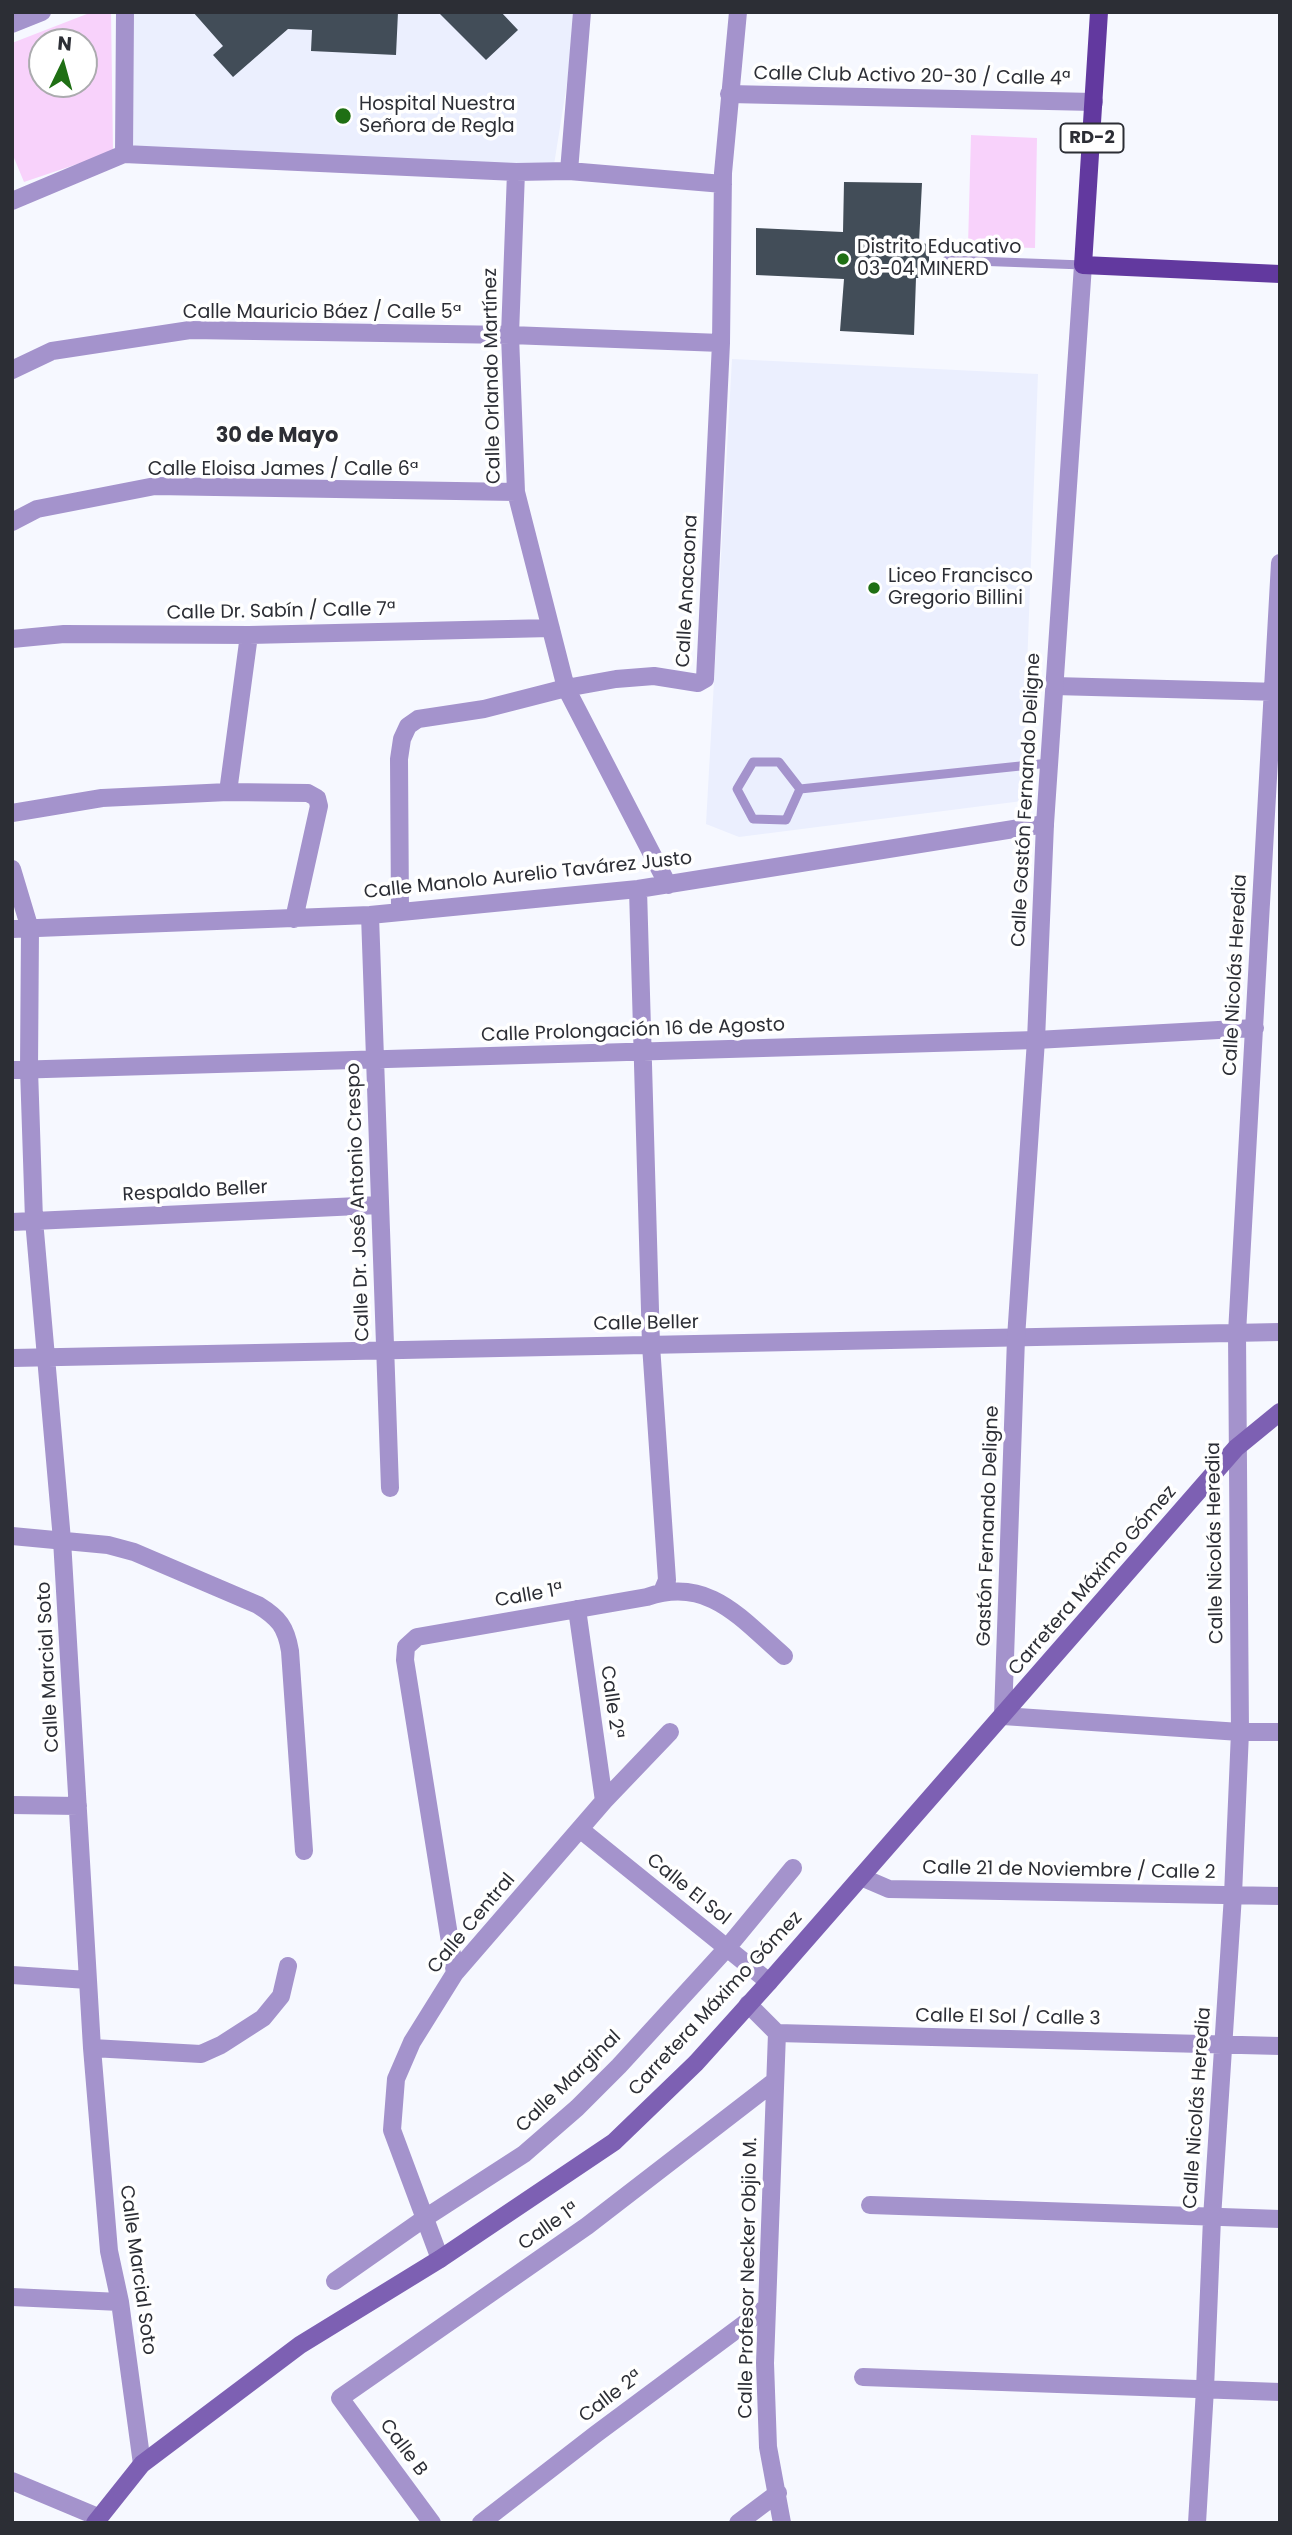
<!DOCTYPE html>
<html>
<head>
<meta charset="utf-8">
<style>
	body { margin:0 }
	#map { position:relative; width:1292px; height:2535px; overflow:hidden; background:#f6f8ff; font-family:Poppins,sans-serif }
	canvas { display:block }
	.frame { position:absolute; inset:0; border:14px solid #2c2e35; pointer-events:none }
	.north { position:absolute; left:28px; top:28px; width:70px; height:70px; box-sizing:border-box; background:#fff; border:2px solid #ababae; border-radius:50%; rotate:5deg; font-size:19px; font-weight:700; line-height:28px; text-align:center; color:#2c2e35 }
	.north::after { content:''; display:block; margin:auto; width:24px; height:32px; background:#1f6f14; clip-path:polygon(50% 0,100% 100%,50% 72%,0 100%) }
</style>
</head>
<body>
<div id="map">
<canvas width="1292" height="2535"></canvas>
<div class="frame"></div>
<div class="north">N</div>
</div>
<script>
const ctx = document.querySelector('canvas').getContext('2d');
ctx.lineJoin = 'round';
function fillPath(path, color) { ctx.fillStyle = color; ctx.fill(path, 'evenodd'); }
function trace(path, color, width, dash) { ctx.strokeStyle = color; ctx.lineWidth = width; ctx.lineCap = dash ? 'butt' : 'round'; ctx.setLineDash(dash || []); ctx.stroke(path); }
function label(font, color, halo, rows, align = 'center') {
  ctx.font = font + ' Poppins,sans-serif'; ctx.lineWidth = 7; ctx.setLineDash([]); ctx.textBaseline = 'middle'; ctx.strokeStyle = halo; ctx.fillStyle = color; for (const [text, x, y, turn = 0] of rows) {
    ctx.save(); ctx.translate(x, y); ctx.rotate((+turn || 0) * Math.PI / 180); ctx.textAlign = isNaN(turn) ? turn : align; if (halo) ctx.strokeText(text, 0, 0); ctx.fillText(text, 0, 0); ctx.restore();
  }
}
fillPath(new Path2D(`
	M125,12H573L568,77L553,171L124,154Z
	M732,359L1038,374L1022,801L739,837L706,824Z`), '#ebeffe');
fillPath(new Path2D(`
	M92,12H111L113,152L24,182L12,153V43ZM42,42H84V84H42Z
	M971,135L1037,138L1035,248L968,246Z`), '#f8d2fb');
fillPath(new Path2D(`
	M193,12H398L396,55L311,51L312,30L288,29L233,77L213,55L223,46Z
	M438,12H501L518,30L486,60Z
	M844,182L922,183L919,243L929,244V278H916L914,335L840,331L844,279L756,275V228L843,232Z`), '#424d58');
trace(new Path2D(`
	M947,260L1083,265
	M753,762H779L800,789L786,820L753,819L737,789Z
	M800,789L1049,763`), '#a493cc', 9);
trace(new Path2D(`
	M12,24L42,12
	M729,94L1094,102
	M124,154L125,12
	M569,171L582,12
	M516,172L510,335L516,492L566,688L668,885
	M12,201L124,154L516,172L569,171L723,184
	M12,370L52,351L190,330L510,335L721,343
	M12,522L37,509L155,486L516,492
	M12,639L64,634L249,635L551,628
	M1054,686L1280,692
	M228,792L249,635
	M12,813L102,798L228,792L308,793L317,798L319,806L294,919
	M12,869L30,929L29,1069L34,1220L62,1540L92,2048L109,2251L120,2302L142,2464
	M638,889L651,1345L667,1580L662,1592
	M400,912L399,759L402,739L408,726L418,719L484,709L566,688L616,679L654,676L698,683L705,679L721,343L723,173L738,12
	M370,915L390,1488
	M12,929L370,915L638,889L1045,824
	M12,1070L1036,1040L1255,1028
	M12,1222L380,1205
	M12,1358L1280,1332
	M12,1536L108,1545L134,1552L258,1605C279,1618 286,1627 290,1651L304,1851
	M577,1609L604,1801
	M1003,1716L1240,1732H1280
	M12,1805L78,1806
	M581,1830L769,1982
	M861,1877L889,1889L1280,1896
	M455,1973L405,1660L406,1647L417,1637L647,1597C709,1576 741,1619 784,1656
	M12,1975L88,1980
	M748,2004L777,2033L1280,2046
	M777,2033L765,2363L768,2447L782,2523
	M92,2048L201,2054L221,2045L263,2018L281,1996L288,1966
	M870,2205L1280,2219
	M440,2259L392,2130L396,2079L412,2042L455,1973L604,1801L670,1732
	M335,2281L425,2218L524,2154L577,2108L619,2066L727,1948L793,1868
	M12,2297L120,2302
	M863,2377L1280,2392
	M12,2481L98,2517
	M432,2523L340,2398L587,2226L775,2081
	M481,2523L596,2434L767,2307
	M738,2523L778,2493
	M1197,2523L1205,2389L1212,2218L1233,1895L1240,1732L1237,1333L1280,563`), '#a493cc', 18);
trace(new Path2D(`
	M1003,1716L1016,1338L1036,1040L1045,824L1083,265`), '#a493cc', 18);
trace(new Path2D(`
	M95,2523L142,2464L300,2345L440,2259L614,2142L696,2063L769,1982L1236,1448L1280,1412`), '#7d60b3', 18);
trace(new Path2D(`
	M1099,12L1083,265L1280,274`), '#62399f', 18);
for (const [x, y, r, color] of [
	[343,116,9,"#1f6f14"],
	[843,259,7,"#1f6f14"],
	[874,588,7,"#1f6f14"]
]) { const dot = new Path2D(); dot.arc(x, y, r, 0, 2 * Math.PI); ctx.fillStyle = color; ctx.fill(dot); trace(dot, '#fff', 2.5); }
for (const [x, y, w] of [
	[1092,138,63]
]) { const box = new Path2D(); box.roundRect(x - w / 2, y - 14.5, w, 29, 5); ctx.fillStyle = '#fff'; ctx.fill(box); trace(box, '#2c2e35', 2); }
label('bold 18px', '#2c2e35', null, [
	["RD-2",1092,138]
]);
label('19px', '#2c2e35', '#fff', [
	["Calle Club Activo 20-30 / Calle 4ª",912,77,1],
	["Calle Mauricio Báez / Calle 5ª",322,313],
	["Calle Orlando Martínez",493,376,-91],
	["Calle Eloisa James / Calle 6ª",283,470],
	["Calle Anacaona",688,591,-87],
	["Calle Dr. Sabín / Calle 7ª",281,612,-1],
	["Calle Gastón Fernando Deligne",1027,800,-87],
	["Calle Manolo Aurelio Tavárez Justo",528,876,-6],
	["Calle Nicolás Heredia",1236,975,-87],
	["Calle Prolongación 16 de Agosto",633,1031,-2],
	["Respaldo Beller",195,1192,-3],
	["Calle Dr. José Antonio Crespo",359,1202,-92],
	["Calle Beller",646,1324,-1],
	["Gastón Fernando Deligne",989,1526,-88],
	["Calle Nicolás Heredia",1216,1543,-91],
	["Carretera Máximo Gómez",1093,1581,-49],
	["Calle 1ª",529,1596,-10],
	["Calle Marcial Soto",49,1667,-93],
	["Calle 2ª",611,1702,82],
	["Calle 21 de Noviembre / Calle 2",1069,1871,1],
	["Calle El Sol",688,1890,39],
	["Calle Central",472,1924,-50],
	["Carretera Máximo Gómez",716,2004,-47],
	["Calle El Sol / Calle 3",1008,2018,1],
	["Calle Marginal",569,2082,-44],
	["Calle Nicolás Heredia",1198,2108,-86],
	["Calle 1ª",549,2227,-35],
	["Calle Marcial Soto",137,2270,82],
	["Calle Profesor Necker Objio M.",749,2278,-89],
	["Calle 2ª",611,2397,-37],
	["Calle B",403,2448,53]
]);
label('19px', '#2c2e35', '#fff', [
	["Hospital Nuestra",359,105],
	["Señora de Regla",359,127],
	["Distrito Educativo",857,248],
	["03-04 MINERD",857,270],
	["Liceo Francisco",888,577],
	["Gregorio Billini",888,599]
], 'left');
label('bold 21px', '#2c2e35', '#fff', [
	["30 de Mayo",277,437]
]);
</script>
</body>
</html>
